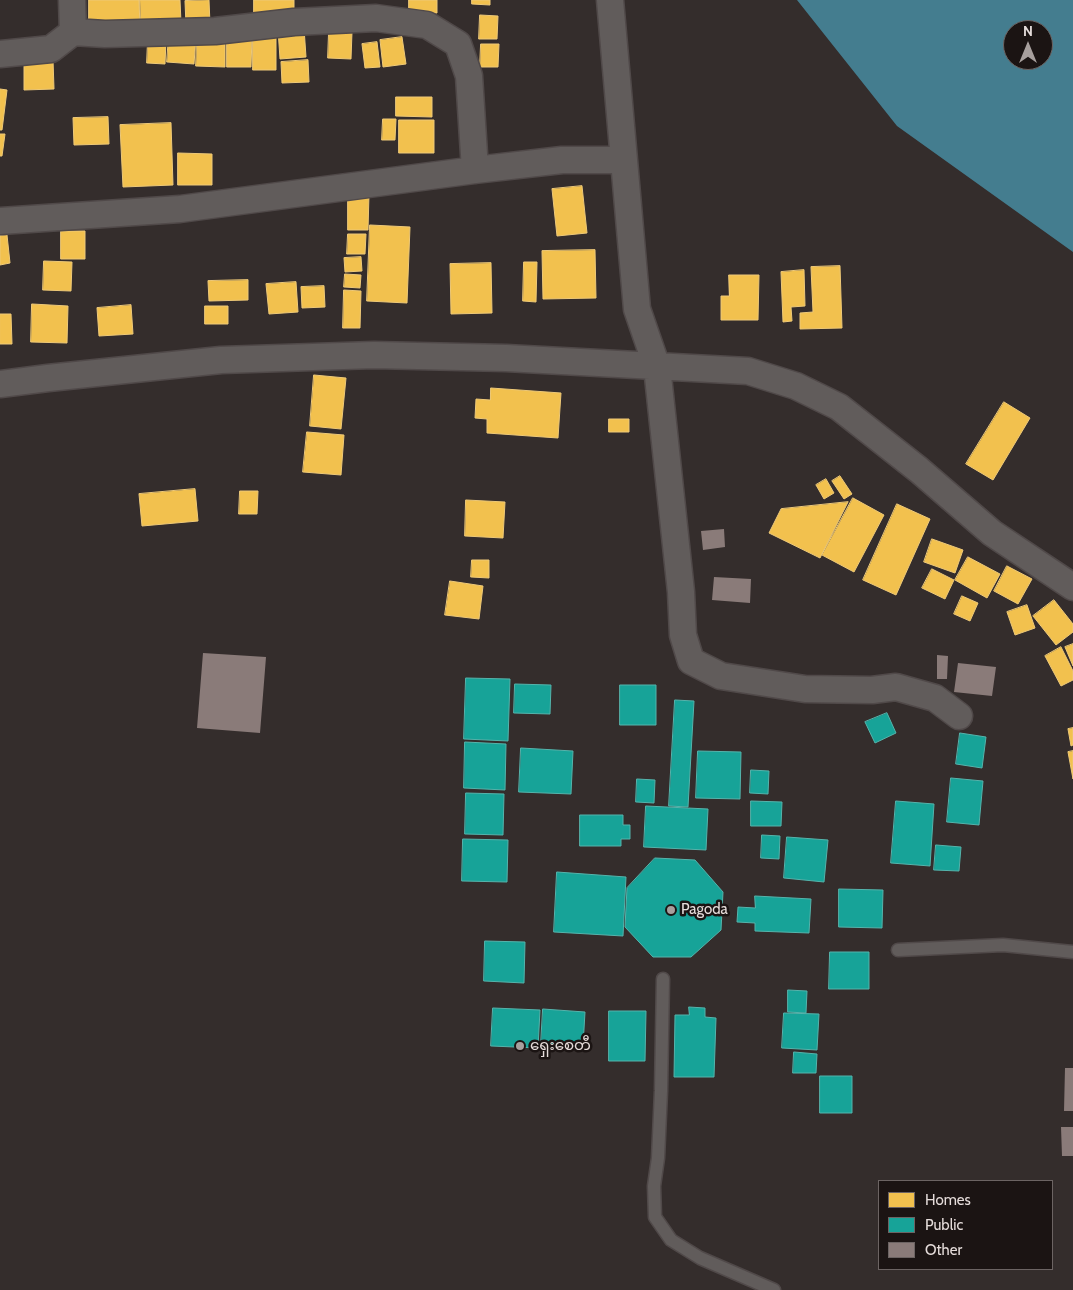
<!DOCTYPE html>
<html>
<head>
<meta charset="utf-8">
<style>
	body { margin:0 }
	#map { position:relative; width:1073px; height:1290px; overflow:hidden; background:#342d2c; font-family:Cabin,sans-serif }
	canvas { display:block }
	.legend { position:absolute; left:878px; top:1180px; width:175px; height:90px; box-sizing:border-box; background:#1b1413; border:1px solid #6c6463; margin:0; padding:6px 9px; list-style:none; font-size:15px; color:#e5dcda }
	.legend li { display:flex; align-items:center; gap:10px; height:25px }
	.legend b { width:25px; border:1px solid #6c6463 }
	.north { position:absolute; left:1003px; top:20px; width:50px; height:50px; box-sizing:border-box; background:#1b1413; border:1px solid #6c6463; border-radius:50%; rotate:0deg; font-size:14px; font-weight:700; line-height:20px; text-align:center; color:#e5dcda }
	.north::after { content:''; display:block; margin:auto; width:18px; height:22px; background:#a79f9d; clip-path:polygon(50% 0,100% 100%,50% 72%,0 100%) }
</style>
</head>
<body>
<div id="map">
<canvas width="1073" height="1290"></canvas>
<ul class="legend">
<li><b style="height:14px;background:#f2c14e"></b>Homes</li>
<li><b style="height:14px;background:#17a398"></b>Public</li>
<li><b style="height:14px;background:#8a7b79"></b>Other</li>
</ul>
<div class="north">N</div>
</div>
<script>
const ctx = document.querySelector('canvas').getContext('2d');
ctx.lineJoin = 'round';
function fillPath(path, color) { ctx.fillStyle = color; ctx.fill(path, 'evenodd'); }
function trace(path, color, width, dash) { ctx.strokeStyle = color; ctx.lineWidth = width; ctx.lineCap = dash ? 'butt' : 'round'; ctx.setLineDash(dash || []); ctx.stroke(path); }
function label(font, color, halo, rows, align = 'center') {
  ctx.font = font + ' Cabin,"Noto Sans Myanmar",sans-serif'; ctx.lineWidth = 5; ctx.setLineDash([]); ctx.textBaseline = 'middle'; ctx.strokeStyle = halo; ctx.fillStyle = color; for (const [text, x, y, turn = 0] of rows) {
    ctx.save(); ctx.translate(x, y); ctx.rotate((+turn || 0) * Math.PI / 180); ctx.textAlign = isNaN(turn) ? turn : align; if (halo) ctx.strokeText(text, 0, 0); ctx.fillText(text, 0, 0); ctx.restore();
  }
}
fillPath(new Path2D(`
	M797,0H1073V252L897,126ZM1013,30H1043V60H1013Z`), '#447d8f');
const homes = new Path2D(`
	M89,0H139L140,28H89Z
	M140,0H180L181,23L141,25Z
	M209,0L210,24L186,25L185,1Z
	M254,0H294V18L254,19Z
	M409,0H437V13H409Z
	M472,0H490V5L472,4Z
	M480,15L498,16L497,39H479Z
	M304,28L306,57L280,59L278,29Z
	M329,32H352L351,59L328,58Z
	M169,35L196,36L194,64L167,62Z
	M227,37H252L251,67H227Z
	M253,37H276V70H253Z
	M402,37L406,64L383,67L380,40Z
	M197,39H225V67L196,66Z
	M148,40H166L165,64L147,63Z
	M377,42L380,67L365,68L362,44Z
	M481,44H499L498,67H480Z
	M53,60L54,89L24,90V61Z
	M308,60L309,82L282,83L281,62Z
	M0,89L7,90L2,130H0Z
	M396,97H432V117L396,116Z
	M108,117L109,144L74,145L73,118Z
	M383,119H396L395,140H382Z
	M399,120H434V153H399Z
	M171,123L173,185L123,187L120,125Z
	M0,134H5L2,156H0Z
	M178,153L212,154V185H178Z
	M582,186L587,233L557,236L552,189Z
	M348,194H369L368,230H348Z
	M370,225L410,227L407,303L367,301Z
	M61,231H85V259H61Z
	M348,234H366L365,254H347Z
	M7,235L10,263L0,265V236Z
	M595,250L596,298L543,299L542,251Z
	M361,257L362,271L345,272L344,258Z
	M44,261L72,262L71,291L43,290Z
	M524,262H537L536,302L523,301Z
	M491,263L492,313L451,314L450,264Z
	M840,266L842,328L800,329V313L813,312L811,267Z
	M804,270L805,306L791,307L792,321L783,322L781,272Z
	M345,274L361,275L360,288L344,287Z
	M729,275H759L758,320H721V296H729Z
	M248,280V300L209,301L208,281Z
	M296,282L298,312L269,314L266,284Z
	M324,286L325,307L302,308L301,287Z
	M344,290L361,291L360,328H343Z
	M32,304L68,306L67,343L31,342Z
	M131,305L133,334L99,336L97,308Z
	M205,306H228V324H205Z
	M0,314H11L12,344H0Z
	M314,375L346,378L341,429L310,426Z
	M491,388L561,393L558,438L487,433V419L475,418L476,399L490,400Z
	M1004,402L1030,418L993,480L966,464Z
	M609,419H629V432H609Z
	M307,432L344,435L341,475L303,472Z
	M840,476L852,494L844,499L832,481Z
	M826,479L834,493L824,499L816,485Z
	M195,489L198,521L142,526L139,494Z
	M240,491H258L257,514H239Z
	M853,498L884,515L854,572L822,555Z
	M466,500L505,502L503,538L465,536Z
	M848,502L820,558L769,533L781,509Z
	M897,504L930,519L896,595L863,580Z
	M932,539L963,550L955,573L924,562Z
	M968,557L1000,574L987,598L955,580Z
	M472,560H489V578L471,577Z
	M1007,566L1032,579L1018,604L994,591Z
	M932,569L954,580L945,599L922,588Z
	M450,581L483,586L479,619L445,615Z
	M962,596L978,603L970,621L954,614Z
	M1054,600L1073,624V632L1056,645L1033,616Z
	M1027,605L1035,628L1015,635L1007,612Z
	M1073,644V666L1065,647Z
	M1061,647L1073,671V680L1061,686L1045,656Z
	M1073,728V745L1071,746L1068,729Z
	M1073,751V779L1068,752Z`);
fillPath(homes, '#f2c14e');
trace(homes, '#eec978', 1);
const public = new Path2D(`
	M466,678L510,679L508,741L464,739Z
	M515,684L551,685L550,714L514,713Z
	M620,685H656V725H620Z
	M675,700L694,701L688,807L669,806Z
	M887,713L896,733L875,743L865,722Z
	M960,733L986,737L982,768L956,764Z
	M465,742L506,744L505,790L464,788Z
	M521,748L573,751L571,794L519,792Z
	M698,751L741,752L740,799L696,798Z
	M751,770L769,771L768,794L750,793Z
	M951,778L983,781L979,825L947,822Z
	M637,779L655,780L654,803L636,802Z
	M466,793L504,794L503,835L465,834Z
	M751,801L782,802L781,826H751Z
	M896,801L934,804L930,866L891,863Z
	M646,806L708,809L706,850L644,847Z
	M580,815H623V825H630V839H621V846H580Z
	M762,835L780,836L779,859L761,858Z
	M787,837L828,840L824,882L784,878Z
	M463,839L508,840L507,882L462,881Z
	M936,845L961,847L959,871L934,870Z
	M655,858L695,860L723,892L721,930L691,957H653L625,927L627,888Z
	M557,872L626,877L623,936L554,932Z
	M839,889L883,890L882,928L839,927Z
	M755,896L811,899L809,933L755,931V923L737,922L738,907L755,908Z
	M485,941L525,942L524,983L484,981Z
	M830,952H869V989H829Z
	M788,990L807,991L806,1013L788,1012Z
	M689,1007L705,1008V1017L716,1018L714,1077H674L675,1015H689Z
	M493,1008L540,1010L538,1048L491,1046Z
	M543,1009L585,1012L583,1046L541,1044Z
	M609,1011H646L645,1061H609Z
	M784,1013L819,1014L817,1050L782,1048Z
	M794,1052L817,1054L816,1073H793Z
	M820,1076H852V1113H820Z`);
fillPath(public, '#17a398');
trace(public, '#55b4ac', 1);
fillPath(new Path2D(`
	M724,529L725,547L703,550L701,531Z
	M714,577L751,579L750,603L712,600Z
	M203,653L266,657L260,733L197,728Z
	M937,655L948,656L947,679H937Z
	M958,663L996,667L992,696L954,692Z
	M1065,1068H1073V1111H1064Z
	M1061,1127H1073V1156H1062Z`), '#8a7b79');
const service = new Path2D(`
	M898,950L1003,945L1073,952
	M663,979L661,1091L658,1158L654,1186L655,1217L671,1240L700,1258L774,1290`);
const minor = new Path2D(`
	M72,0L73,32
	M610,0L637,309L657,367L681,592L683,635L691,661L721,676L805,689L872,690L896,687L935,698L959,716
	M0,54L51,49L73,32L105,34L215,31L294,22L376,18L427,25L458,44L469,76L475,170
	M0,221L180,209L475,170L562,160H624
	M0,384L48,378L221,360L374,355L506,358L748,371L796,386L839,407L919,470L992,533L1073,587`);
trace(service, '#504949', 15);
trace(minor, '#504949', 29);
trace(service, '#615c5b', 12);
trace(minor, '#615c5b', 26);
for (const [x, y, r, color] of [
	[671,910,5,"#a79f9d"],
	[520,1046,5,"#a79f9d"]
]) { const dot = new Path2D(); dot.arc(x, y, r, 0, 2 * Math.PI); ctx.fillStyle = color; ctx.fill(dot); trace(dot, '#1b1413', 2); }
label('15px', '#e5dcda', '#1b1413', [
	["Pagoda",681,910],
	["ရှေးစေတီ",530,1046]
], 'left');
</script>
</body>
</html>
